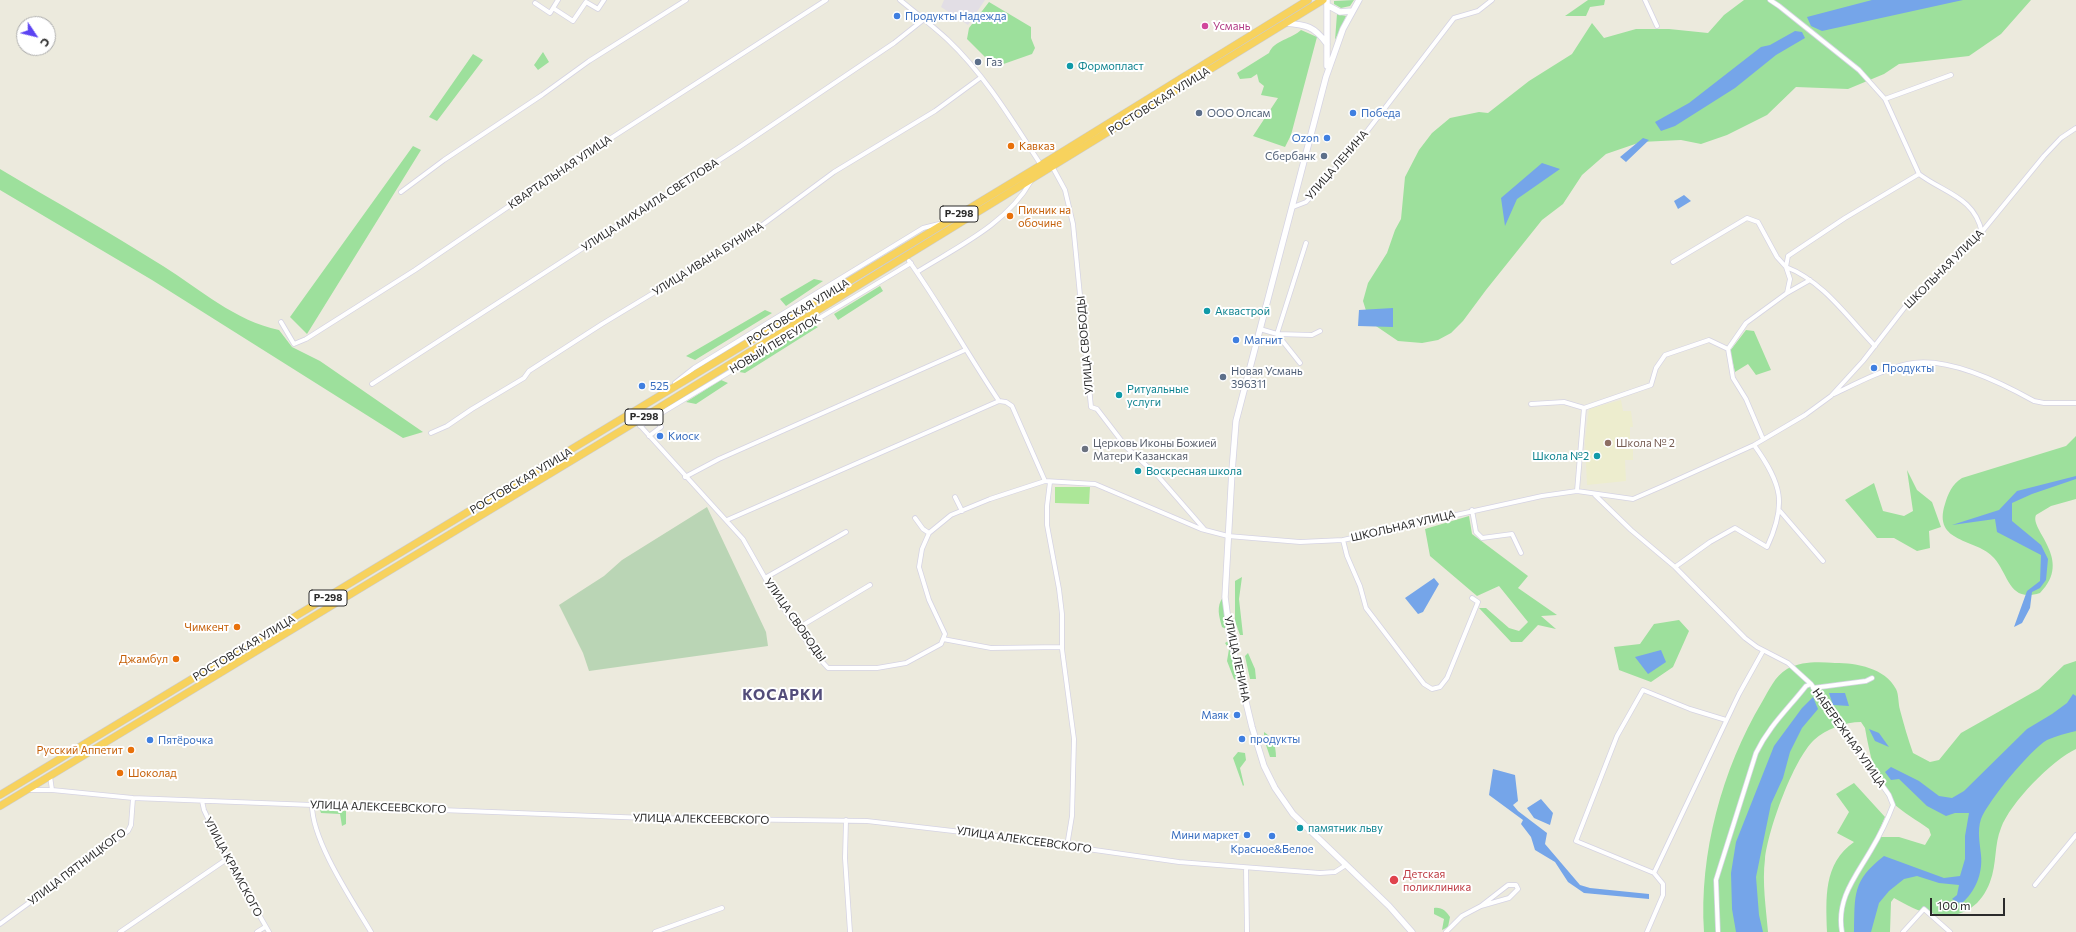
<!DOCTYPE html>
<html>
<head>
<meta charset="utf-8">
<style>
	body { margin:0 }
	#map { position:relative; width:2076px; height:932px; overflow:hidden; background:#eceadd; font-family:Commissioner,sans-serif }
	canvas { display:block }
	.north { position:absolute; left:16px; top:16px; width:40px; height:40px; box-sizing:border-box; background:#fff; border:1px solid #aaa; border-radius:50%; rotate:125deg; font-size:11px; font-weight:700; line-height:16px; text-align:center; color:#2b2b2b }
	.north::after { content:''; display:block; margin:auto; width:14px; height:18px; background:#5c44f2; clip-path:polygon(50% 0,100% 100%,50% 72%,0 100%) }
	.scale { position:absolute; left:1930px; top:898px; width:75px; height:18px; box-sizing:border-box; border:2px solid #2b2b2b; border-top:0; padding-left:5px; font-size:12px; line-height:14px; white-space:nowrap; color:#2b2b2b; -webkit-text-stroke:3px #fff; paint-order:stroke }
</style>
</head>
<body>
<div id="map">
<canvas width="2076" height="932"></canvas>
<div class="north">С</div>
<div class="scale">100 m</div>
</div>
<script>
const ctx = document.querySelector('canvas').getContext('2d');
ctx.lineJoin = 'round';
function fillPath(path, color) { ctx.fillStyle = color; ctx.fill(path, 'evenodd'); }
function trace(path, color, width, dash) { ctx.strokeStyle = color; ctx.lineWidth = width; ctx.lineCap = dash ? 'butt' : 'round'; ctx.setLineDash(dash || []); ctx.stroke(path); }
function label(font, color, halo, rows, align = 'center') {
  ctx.font = font + ' Commissioner,sans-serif'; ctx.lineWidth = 4; ctx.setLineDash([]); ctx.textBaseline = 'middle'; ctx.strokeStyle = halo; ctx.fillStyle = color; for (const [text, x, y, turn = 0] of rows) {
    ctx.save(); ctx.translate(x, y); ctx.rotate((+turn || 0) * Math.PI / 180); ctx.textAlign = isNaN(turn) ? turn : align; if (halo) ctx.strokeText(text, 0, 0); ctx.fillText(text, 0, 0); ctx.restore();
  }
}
fillPath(new Path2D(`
	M944,0H985L968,25L941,7Z`), '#e2dee5');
fillPath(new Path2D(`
	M1621,400L1623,411H1631L1633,427H1630V444H1633V460H1625L1626,481L1587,485L1585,441L1589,409Z`), '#ededce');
fillPath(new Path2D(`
	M1354,0L1350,6L1341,8L1334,4V1Z
	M1588,0H1605L1604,5L1590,7L1586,16H1565Z
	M1744,0H2031L2001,34L1969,56L1899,64L1884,74L1848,89L1796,87L1767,115L1727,135L1701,144L1681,140L1641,142L1606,154L1582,175L1563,204L1542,220L1486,290L1463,321L1451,333L1438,340L1422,343L1398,341L1373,324L1368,317L1363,301L1368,283L1387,253L1395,230L1401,219L1405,177L1419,150L1432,133L1450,118L1479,112L1488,113L1529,81L1572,54L1592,23L1604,38L1636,29H1669L1708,33L1724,15Z
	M989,2L1031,27V38L1035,48L1032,54L995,67L967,39L969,28Z
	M1337,14L1346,16L1335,40Z
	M1301,30L1317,37L1291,135L1285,147L1253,136L1278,98L1261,95L1264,86L1259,82L1257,74L1251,78L1240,79L1237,73L1269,53C1274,40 1292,39 1301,30Z
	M543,52L549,62L538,70L534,65Z
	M473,54L483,60L437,121L429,117Z
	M413,146L421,150L307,334L290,317Z
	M0,169C54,201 109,232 163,266C200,289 235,321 279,330L292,347L320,361L423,432L403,438L152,280L0,190Z
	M814,279L823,281L786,306L780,299Z
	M880,286L883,291L838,320L834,314Z
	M765,310L772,313L695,360L686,356Z
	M811,324L818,327L745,373L734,371Z
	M1746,330L1754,331L1771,370L1756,375L1748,364L1735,372L1730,351Z
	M721,380L728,383L696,404L686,402Z
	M2076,436V499L2051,506L2036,515C2029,530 2074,559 2040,593C2009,603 2009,575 1994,558C1977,538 1932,544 1945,504C1948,494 1952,484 1962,478L2066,446Z
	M1907,470L1917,490L1932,502L1941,527L1929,531L1930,548L1917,551L1894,538H1877L1845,500L1874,483L1883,511L1904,516L1913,511Z
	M1469,516L1472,534L1528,576L1518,588L1557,615L1541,616L1556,629L1538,625L1522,642H1511L1479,608H1486L1509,628L1519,631L1528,622L1499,586L1477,596L1430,556L1425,529Z
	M1242,577L1239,599L1243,635H1240L1235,621V581Z
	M1223,597L1227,625L1226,629L1222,627C1219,616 1216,607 1223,597Z
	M1679,620L1689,631L1673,667L1651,682L1619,670L1614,647L1640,644L1654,624Z
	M1228,641L1230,642L1238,681L1234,679L1227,661L1229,649L1225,643Z
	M1248,653L1255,669L1256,679H1250L1245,656Z
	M2076,661V749C2052,760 2010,803 2001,828C1994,845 1997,864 1990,882C1977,917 1945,923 1913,908C1906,905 1900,901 1894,898L1891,902L1890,932H1827C1826,898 1823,864 1854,842L1837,833L1849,812L1836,794L1854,783L1885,817L1876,837H1899L1925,845L1931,835L1929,829C1917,820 1903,813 1892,802C1876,787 1869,750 1865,728L1861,722C1845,722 1826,729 1814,740C1793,760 1768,830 1765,859C1762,883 1766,907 1768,932H1704C1699,854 1722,769 1762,702C1769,690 1775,676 1787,669C1802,661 1819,662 1835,663C1857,663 1885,668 1896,689C1899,695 1898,703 1900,710C1904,725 1908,739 1913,753L1930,762L1939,760L1961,733L2039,689L2064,665Z
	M1264,732C1273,738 1276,746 1276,757H1270L1264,739Z
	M1238,752L1245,753L1246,760L1240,768L1244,785L1243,786L1233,758Z
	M320,810L346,811V824L342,826L340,814L321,813Z
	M1434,908C1442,907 1446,911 1450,917L1448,927L1442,930L1444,919L1434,914Z`), '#9de09c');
fillPath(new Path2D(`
	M707,507L766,632L768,646L589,671L583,653L559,605L604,576L622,560Z`), '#bad5b5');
fillPath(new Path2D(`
	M1055,487H1090L1089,504L1055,503Z`), '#ace798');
fillPath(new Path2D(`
	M1872,0H1963L1822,31L1811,26L1807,17Z
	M1795,31L1802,32L1805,38L1776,55L1735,88L1675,126L1661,131L1655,122L1689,103L1761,47L1770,45Z
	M1643,138L1649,140L1626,162L1620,157Z
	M1542,163L1560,169L1517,199L1505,226L1501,198Z
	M1684,195L1691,201L1678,209L1674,201Z
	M1393,308V327L1358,326L1359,310Z
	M2076,476V479L2032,494L2012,503V521L2041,545L2048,559L2046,580L2040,588L2032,592L2030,608L2022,623L2014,627L2027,591L2040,581L2041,555L1997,532L1995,519L1952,525L1999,510L2017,491Z
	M1434,578L1439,584L1423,612L1418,614L1405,598Z
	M1661,650L1666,662L1648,674L1635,657Z
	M1829,693H1845L1849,706L1833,705Z
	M2073,694L2076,696V731C2067,733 2056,736 2047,740C2030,750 1988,801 1981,819C1977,831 1980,844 1981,855C1983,874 1975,892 1961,904L1952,899L1957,895L1959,885L1939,883L1917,876L1904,879L1889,891L1879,903L1871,932H1854C1855,894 1852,881 1884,856L1944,878L1960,876L1965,859V836L1969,813H1955L1946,816L1927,806L1899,779L1891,780L1885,772L1891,767L1919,781L1939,796L1952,798L1964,791L2027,729L2052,714L2067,703Z
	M1813,697L1818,709L1802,728L1790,752L1783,778L1771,804L1756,877L1759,915L1763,932H1736L1732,909L1731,873L1736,842L1774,746L1802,708Z
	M1869,729L1879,733L1889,747L1875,741Z
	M1493,769L1515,775L1518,801L1513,805L1518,811L1547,833L1545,844L1580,885L1590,888L1649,894V899L1584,893L1568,882L1555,862L1535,850L1531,837L1521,824L1523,820L1489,795Z
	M1541,799L1553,813L1550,825L1534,818L1527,808Z`), '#75a5e9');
const street = new Path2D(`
	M900,0C916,13 933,26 948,40C985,75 1013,122 1041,165
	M1645,0L1657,26
	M1770,0L1779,6L1859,70L1885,99L1919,174L1845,218L1788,256L1786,267C1823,281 1848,318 1875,346
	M535,3L550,13L558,0
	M553,8L573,21L586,2L598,9L604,0
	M1885,99L1951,75
	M1052,166L1065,190L1073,224L1091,407L1097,409L1127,448L1158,476L1205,530
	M1919,174C1944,193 1975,197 1982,233
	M401,192L444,160L542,95L589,61L686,0
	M1293,207L1306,202L1317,190L1368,130L1454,18L1478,11L1492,0
	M909,261C941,306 968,355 999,401L1006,402L1012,406L1045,481
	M917,272C957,247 1007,224 1031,181
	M1787,293L1810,280
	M281,322L294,344L306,339L415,270L580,158L826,0
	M1260,329L1277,334L1306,243
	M1728,349L1733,378L1746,399L1763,439
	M1300,363L1277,334L1312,335L1320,331
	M675,383L694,368L923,228L939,224
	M372,384L738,148L894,43L923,20
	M1834,394C1857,383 1882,370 1907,364C1945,355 2002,383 2034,401L2044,403H2076
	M1531,404L1564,402L1584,408L1651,385L1656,368L1665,355L1709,340L1728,349L1746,323L1787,293L1790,279L1786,267L1777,257L1758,222L1747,218L1673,262
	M636,421L743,539L777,599L817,656L828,668H877L906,663L941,644L945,634L929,600L919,567L922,549L929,533L951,515L990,499L1045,481L1095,484L1201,529L1228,536L1300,542L1343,540L1542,496L1577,491L1633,499L1663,486L1754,445L1805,415L1831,396L1863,361L1908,303L1971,245L2044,156L2061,138L2076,128
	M640,426L911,263
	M431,433L447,426L472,409L524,378L529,371L602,324L746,237L834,172L935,111L980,78
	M649,436L661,427L655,416
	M685,477L719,459L965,350
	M1050,482L1047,506V525L1059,589L1062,614V649L1074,739L1072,816L1067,846
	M1577,491L1584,408
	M1595,495L1631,530L1675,567L1745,638L1757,647L1788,663L1811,684L1889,795L1893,805C1887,821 1880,835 1871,850C1856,876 1836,899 1842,932
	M955,497L962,511
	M1472,510L1476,532L1482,538L1512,534L1521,553
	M1780,511L1823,561
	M915,518L923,529L929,533
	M727,520L999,401
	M1343,540L1347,556L1360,586L1366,608L1424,684L1432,689L1440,687L1447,678L1478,602L1472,598
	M1675,567L1710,542L1735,528L1767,547C1787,504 1782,484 1754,445
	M765,578L846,532
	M798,628L870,585
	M943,639L991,648L1062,647
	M1813,688L1866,681L1872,678
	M30,790H52L50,776
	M52,790L133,798L646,818L867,821L996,836L1179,862L1320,873L1335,872L1346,865
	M202,801L204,810L227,859L269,932
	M312,805C312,841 352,900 371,932
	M846,820L845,858L850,932
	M1246,868L1247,932
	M1654,873L1739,694L1763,651
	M2035,885L2076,835
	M0,924L128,831L131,825L133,798
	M120,932L227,859
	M257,932L265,927
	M655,932L722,908
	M1446,932L1462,916L1481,906L1508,885H1516L1518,889L1509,898L1481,906
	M1647,932L1663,895V884L1654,873L1576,841L1617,736L1643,690L1690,709L1726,720
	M1718,932L1716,880L1756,753C1769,726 1788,709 1806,686L1811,684
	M1903,932L1924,909L1950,932`);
const secondary = new Path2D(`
	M1327,0V66
	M1359,0L1343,29L1326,77L1236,421L1232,471L1225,597L1230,636L1252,727L1264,766L1275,788L1293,814L1389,906L1412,932
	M1327,5L1340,12L1352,11
	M1285,23C1307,25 1314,26 1327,44`);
const highway = new Path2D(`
	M0,795L1041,165L1308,0
	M0,806L652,412L1323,0`);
trace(street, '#d5d3e3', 5.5);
trace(secondary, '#d5d3e3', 7);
trace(highway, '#ccc', 8);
trace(street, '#fff', 4);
trace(secondary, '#fff', 5.5);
trace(highway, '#f7d25d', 7);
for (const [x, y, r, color] of [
	[897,16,4,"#3f7fe0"],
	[1205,26,4,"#d1479c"],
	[978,62,4,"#5c6f8a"],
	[1070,66,4,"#0f9aa8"],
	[1199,113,4,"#5c6f8a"],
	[1353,113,4,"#3f7fe0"],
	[1327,138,4,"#3f7fe0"],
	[1011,146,4,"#e8710a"],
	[1324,156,4,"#5c6f8a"],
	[1010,216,4,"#e8710a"],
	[1207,311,4,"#0f9aa8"],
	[1236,340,4,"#3f7fe0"],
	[1874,368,4,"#3f7fe0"],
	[1223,377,4,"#5c6f8a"],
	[642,386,4,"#3f7fe0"],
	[1119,395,4,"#0f9aa8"],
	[660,436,4,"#3f7fe0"],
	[1608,443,4,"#8d6e63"],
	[1085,449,4,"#6b7280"],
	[1597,456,4,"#0f9aa8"],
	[1138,471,4,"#0f9aa8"],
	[237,627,4,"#e8710a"],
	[176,659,4,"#e8710a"],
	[1237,715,4,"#3f7fe0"],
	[1242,739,4,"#3f7fe0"],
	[150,740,4,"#3f7fe0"],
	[131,750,4,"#e8710a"],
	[120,773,4,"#e8710a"],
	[1300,828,4,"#0f9aa8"],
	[1247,835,4,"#3f7fe0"],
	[1272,836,4,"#3f7fe0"],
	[1394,880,5,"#e0444e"]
]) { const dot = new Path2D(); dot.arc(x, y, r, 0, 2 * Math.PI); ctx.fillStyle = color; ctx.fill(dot); trace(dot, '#fff', 1.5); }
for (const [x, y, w] of [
	[959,214,38],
	[644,417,38],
	[328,598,38]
]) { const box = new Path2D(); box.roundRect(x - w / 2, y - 8, w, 16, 3); ctx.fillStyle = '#fff'; ctx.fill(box); trace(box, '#2b2b2b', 1); }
label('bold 10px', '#2b2b2b', null, [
	["Р-298",959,214],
	["Р-298",644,417],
	["Р-298",328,598]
]);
label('11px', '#366cbe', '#fff', [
	["Продукты Надежда",905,16],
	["Победа",1361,113],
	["Ozon",1319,138,"right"],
	["Магнит",1244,340],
	["Продукты",1882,368],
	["525",650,386],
	["Киоск",668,436],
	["Маяк",1229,715,"right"],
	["продукты",1250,739],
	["Пятёрочка",158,740],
	["Мини маркет",1239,835,"right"],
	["Красное&Белое",1272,849,"center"]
], 'left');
label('11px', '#b23c85', '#fff', [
	["Усмань",1213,26]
], 'left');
label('11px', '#4e5e75', '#fff', [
	["Газ",986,62],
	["ООО Олсам",1207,113],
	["Сбербанк",1316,156,"right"],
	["Новая Усмань",1231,371],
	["396311",1231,384]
], 'left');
label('11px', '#0d838f', '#fff', [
	["Формопласт",1078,66],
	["Аквастрой",1215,311],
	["Ритуальные",1127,389],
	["услуги",1127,402],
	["Школа №2",1589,456,"right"],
	["Воскресная школа",1146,471],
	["памятник льву",1308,828]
], 'left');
label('11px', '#2b2b2b', '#fff', [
	["РОСТОВСКАЯ УЛИЦА",1159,101,-32],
	["УЛИЦА ЛЕНИНА",1337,165,-49],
	["КВАРТАЛЬНАЯ УЛИЦА",560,172,-34],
	["УЛИЦА МИХАИЛА СВЕТЛОВА",650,205,-33],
	["УЛИЦА ИВАНА БУНИНА",708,259,-32],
	["ШКОЛЬНАЯ УЛИЦА",1944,269,-45],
	["РОСТОВСКАЯ УЛИЦА",798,312,-31],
	["НОВЫЙ ПЕРЕУЛОК",775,344,-31],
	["УЛИЦА СВОБОДЫ",1085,345,-95],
	["РОСТОВСКАЯ УЛИЦА",521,481,-31],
	["ШКОЛЬНАЯ УЛИЦА",1403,526,-13],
	["УЛИЦА СВОБОДЫ",795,620,55],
	["РОСТОВСКАЯ УЛИЦА",244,648,-31],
	["УЛИЦА ЛЕНИНА",1237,659,78],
	["НАБЕРЕЖНАЯ УЛИЦА",1849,738,55],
	["УЛИЦА АЛЕКСЕЕВСКОГО",378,807,2],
	["УЛИЦА АЛЕКСЕЕВСКОГО",701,819,1],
	["УЛИЦА АЛЕКСЕЕВСКОГО",1024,840,8],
	["УЛИЦА ПЯТНИЦКОГО",77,867,-37],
	["УЛИЦА КРАМСКОГО",233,867,62]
]);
label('11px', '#c56008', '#fff', [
	["Кавказ",1019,146],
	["Пикник на",1018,210],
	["обочине",1018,223],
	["Чимкент",229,627,"right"],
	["Джамбул",168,659,"right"],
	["Русский Аппетит",123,750,"right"],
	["Шоколад",128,773]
], 'left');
label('11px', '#5b616d', '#fff', [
	["Церковь Иконы Божией",1093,443],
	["Матери Казанская",1093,456]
], 'left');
label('11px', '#785e54', '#fff', [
	["Школа № 2",1616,443]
], 'left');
label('11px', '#be3a42', '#fff', [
	["Детская",1403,874],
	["поликлиника",1403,887]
], 'left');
ctx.letterSpacing = '1px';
label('bold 15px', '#534d7a', '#fff', [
	["КОСАРКИ",783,695]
]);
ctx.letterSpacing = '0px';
</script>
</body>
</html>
